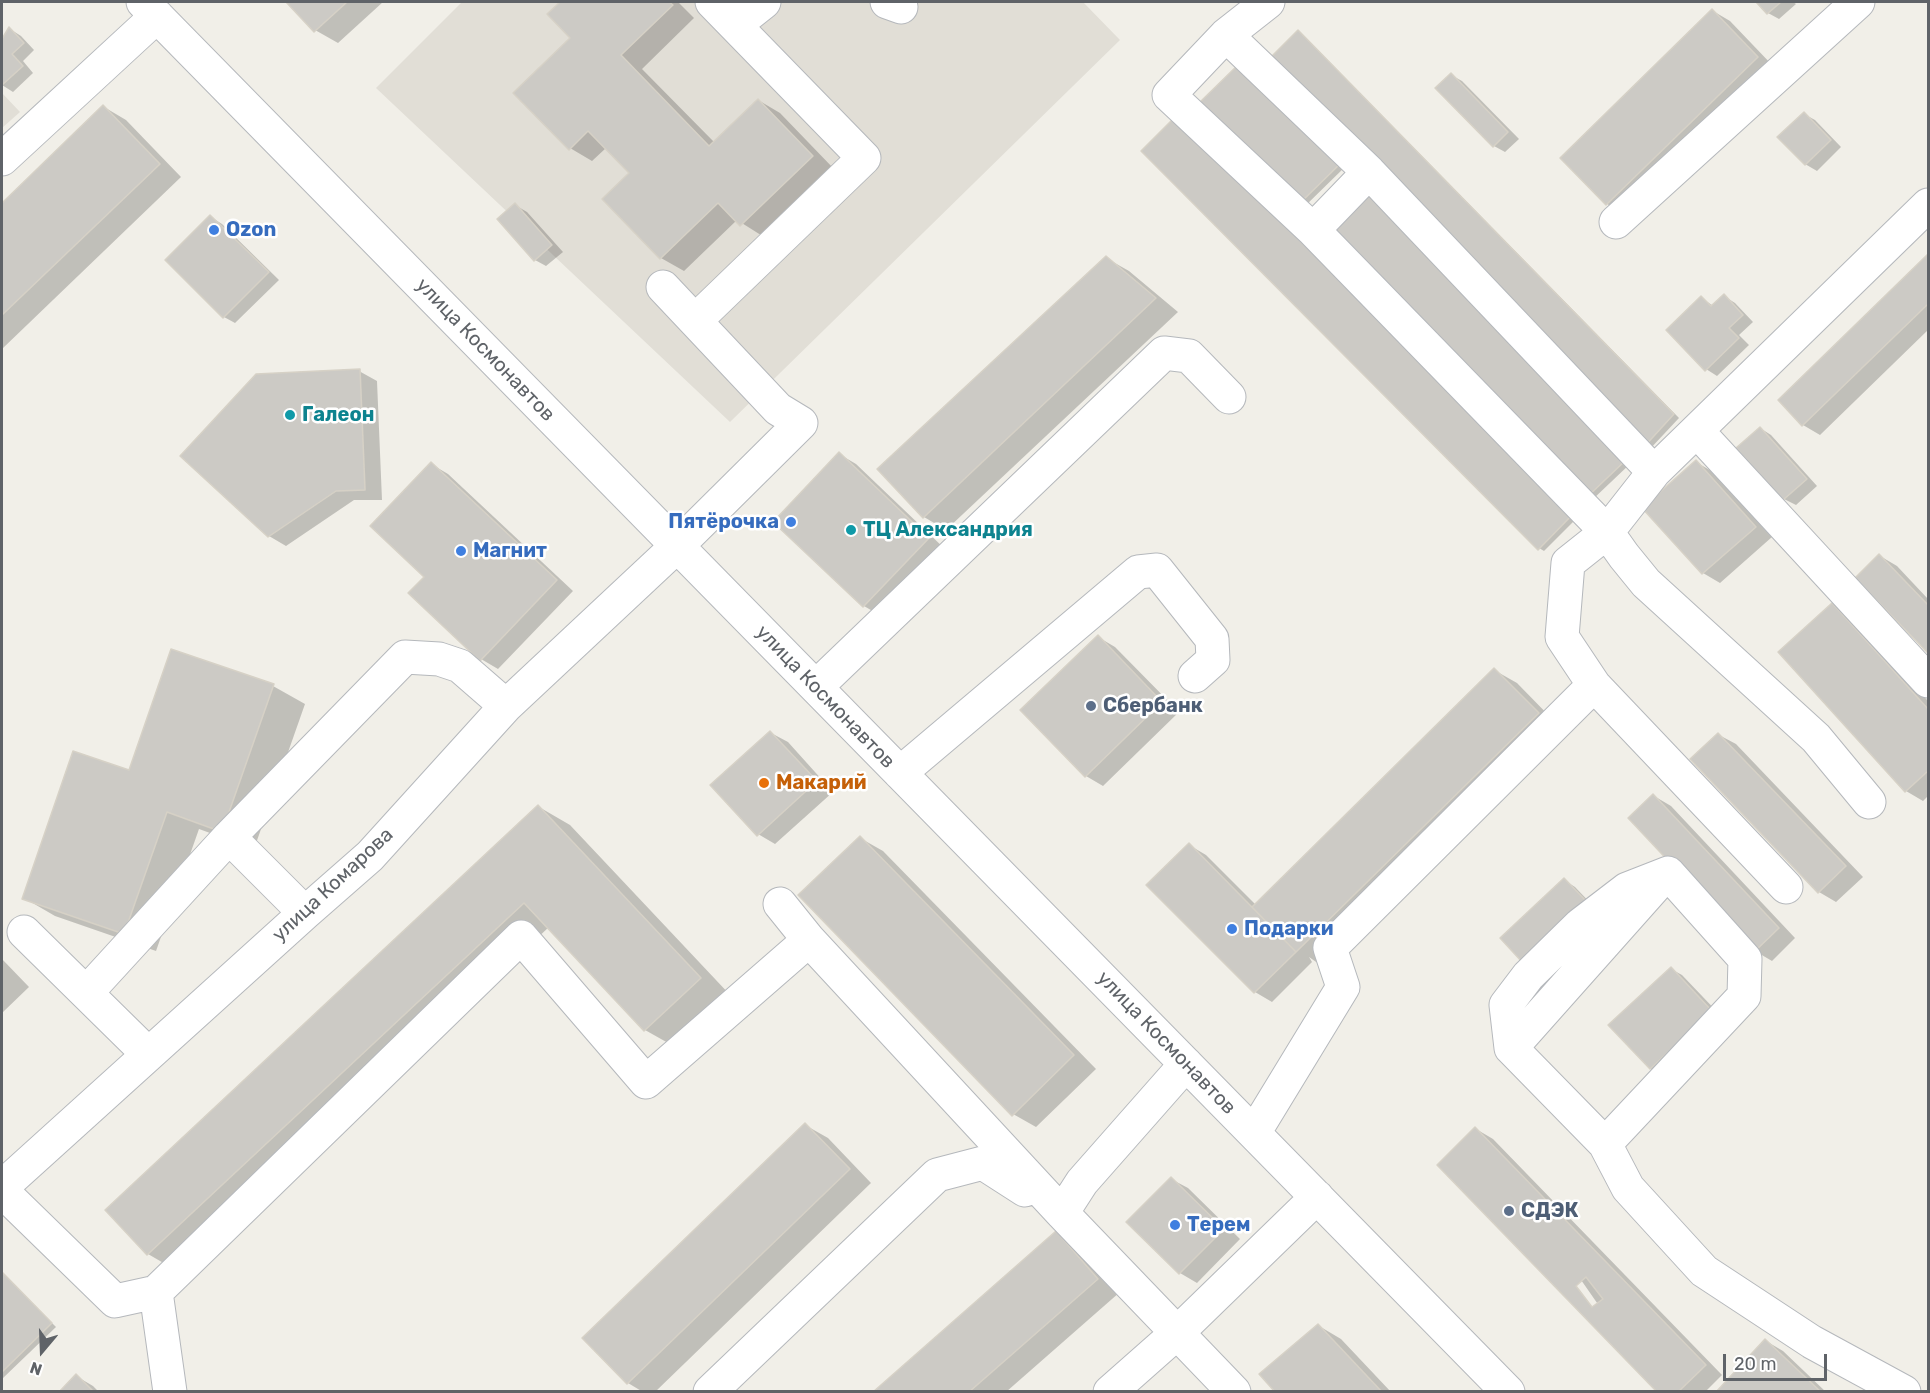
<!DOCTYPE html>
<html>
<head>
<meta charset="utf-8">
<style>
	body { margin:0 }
	#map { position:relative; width:1930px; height:1393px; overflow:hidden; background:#f1efe8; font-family:Rubik,sans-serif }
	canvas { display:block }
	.frame { position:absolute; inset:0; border:3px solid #5f6368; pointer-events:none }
	.north { position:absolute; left:12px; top:1321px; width:60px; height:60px; -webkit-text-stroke:4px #fff; paint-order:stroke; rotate:199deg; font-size:16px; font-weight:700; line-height:24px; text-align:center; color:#5f6368 }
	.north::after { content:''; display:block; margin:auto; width:21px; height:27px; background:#5f6368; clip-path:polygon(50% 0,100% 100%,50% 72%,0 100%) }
	.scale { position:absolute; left:1723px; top:1354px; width:104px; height:27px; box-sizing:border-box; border:3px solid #5f6368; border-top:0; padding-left:8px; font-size:18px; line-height:21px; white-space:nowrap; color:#5f6368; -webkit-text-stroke:4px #fff; paint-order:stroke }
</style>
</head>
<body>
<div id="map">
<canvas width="1930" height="1393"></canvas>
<div class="frame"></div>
<div class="north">N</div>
<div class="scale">20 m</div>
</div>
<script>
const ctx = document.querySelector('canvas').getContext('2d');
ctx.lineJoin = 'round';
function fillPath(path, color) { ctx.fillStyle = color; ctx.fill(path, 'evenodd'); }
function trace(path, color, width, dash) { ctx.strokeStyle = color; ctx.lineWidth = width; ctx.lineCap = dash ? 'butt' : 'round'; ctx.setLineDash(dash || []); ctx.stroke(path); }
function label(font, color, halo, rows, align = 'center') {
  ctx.font = font + ' Rubik,sans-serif'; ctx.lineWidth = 5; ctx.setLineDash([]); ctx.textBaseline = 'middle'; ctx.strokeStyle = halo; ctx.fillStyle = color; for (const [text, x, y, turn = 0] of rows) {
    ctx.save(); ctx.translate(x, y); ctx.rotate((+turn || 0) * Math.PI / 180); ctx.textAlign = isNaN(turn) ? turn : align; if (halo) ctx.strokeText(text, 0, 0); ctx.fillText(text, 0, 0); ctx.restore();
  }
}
fillPath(new Path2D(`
	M462,2H1083L1120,40L730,422L376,88Z
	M2,93L20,112L2,128Z`), '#e1ded6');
fillPath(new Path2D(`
	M288,2H383L338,43L315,30Z
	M563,2H678L694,18L642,69L714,142L758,100L780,113L835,170L764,237L737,220L684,271L661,258L631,173L606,148L592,161L570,148L572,38L549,14Z
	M1758,2H1793L1796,4L1779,19L1768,13Z
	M1713,11L1730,21L1774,67L1624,213L1607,204Z
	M10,29L21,36L34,50L23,61L33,73L13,92L2,85V41Z
	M1298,32L1303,35L1679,418L1649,450Z
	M1243,63L1347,165L1302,209Z
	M1451,75L1462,81L1519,139L1505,152L1494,146Z
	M104,107L126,120L181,177L2,349V205Z
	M1804,114L1815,120L1841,147L1817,171L1805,164Z
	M1143,151L1579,516L1544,551L1539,548Z
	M515,205L527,212L563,252L546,266L535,260Z
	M211,217L222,224L279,280L235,323L224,317L167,260Z
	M1329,235L1631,463L1591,501Z
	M1928,256V330L1820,435L1803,425L1780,400Z
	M1106,258L1129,271L1178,312L946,530L924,517Z
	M1724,296L1735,303L1753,322L1739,335L1749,345L1717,376L1706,369L1701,298L1712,305Z
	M359,371L377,381L382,500H354L286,546L269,536Z
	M1760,428L1771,435L1817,486L1796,505L1784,499Z
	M839,454L856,464L945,549L881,616L864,606L775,522Z
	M1696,462L1713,472L1772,537L1720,583L1703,573L1644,508Z
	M431,464L448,474L573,591L498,669L481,659L426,577Z
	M1880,556L1897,566L1928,599V651L1857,578Z
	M1832,605L1850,615L1928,701V796L1923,801L1906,791Z
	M1098,637L1115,647L1179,712L1103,786L1086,776Z
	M1494,670L1517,683L1560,727L1319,964L1309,957L1312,962L1272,1002L1255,992L1189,845L1206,855L1256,905Z
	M273,686L305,704L254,849L199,829L156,951L55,916L24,898L130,772Z
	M771,733L788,742L833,792L775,844L758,834Z
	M1719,735L1736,744L1863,877L1836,902L1819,892L1692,759Z
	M1654,796L1671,806L1795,938L1772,961L1755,951Z
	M539,807L570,825L732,997L677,1048L645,1030L549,927L179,1272L148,1254Z
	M860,838L883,851L1096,1069L1036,1127L1013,1114Z
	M1564,880L1575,887L1597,910L1502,938Z
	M2,959L29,987L2,1013Z
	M1671,969L1682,975L1723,1018L1662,1075L1650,1068Z
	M805,1125L828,1138L871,1183L655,1392H643L628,1383Z
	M1476,1129L1493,1139L1722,1375L1705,1392H1659Z
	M1171,1179L1188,1188L1240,1239L1197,1283L1180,1273L1128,1222Z
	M1057,1233L1079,1246L1120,1292L1006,1392H875Z
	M2,1273L56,1327L2,1379Z
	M1319,1326L1341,1339L1391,1392H1277Z
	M1766,1341L1783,1351L1826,1392H1718Z
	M76,1376L93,1386L99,1392H61Z`), '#0003');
const building = new Path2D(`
	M286,2H347L314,32Z
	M560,2H669L673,5L621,55L709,146L758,99L813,156L740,226L718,203L660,259L602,199L629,173L588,131L569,150L513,93L570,38L547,14Z
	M1756,2H1781L1767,14Z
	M1712,9L1758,57L1606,205L1560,158Z
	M9,27L24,43L12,54L23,66L2,85V39Z
	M1298,30L1674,414L1643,448L1268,60Z
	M1242,61L1343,161L1296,207L1198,104Z
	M1451,73L1508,132L1493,147L1435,88Z
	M103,105L160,164L2,315V203Z
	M1804,112L1831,140L1805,165L1777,137Z
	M1178,114L1575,512L1538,550L1141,151Z
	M1369,194L1627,459L1585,499L1327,235Z
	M515,203L552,245L534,261L497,219Z
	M210,215L269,272L223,318L165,260Z
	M1928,254V304L1802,426L1778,400Z
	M1106,256L1156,298L923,518L877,469Z
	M1724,294L1743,315L1729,328L1739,338L1705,371L1666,330L1701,296L1711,306Z
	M360,369L365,490L336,491L268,537L180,456L256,374Z
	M1760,427L1807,479L1783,500L1736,448Z
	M839,452L929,538L863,607L773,522Z
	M1696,460L1756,527L1702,574L1642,508Z
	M431,462L557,580L480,661L408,593L424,577L370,526Z
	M1879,554L1928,605V653L1855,578Z
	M1832,603L1928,709V771L1905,792L1778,652Z
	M1098,635L1162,702L1085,777L1020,710Z
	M171,649L274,684L222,832L167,812L124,934L22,899L73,751L129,770Z
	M1494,668L1539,713L1296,952L1252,907Z
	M770,731L817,781L757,836L710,785Z
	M1718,733L1846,866L1818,893L1690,759Z
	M1653,794L1779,928L1754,952L1628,818Z
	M538,805L701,978L644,1031L524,903L147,1255L105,1210Z
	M860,836L1074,1055L1012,1116L798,895Z
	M1189,843L1296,952L1254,993L1146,885Z
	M1564,878L1587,902L1523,963L1500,938Z
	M1671,967L1712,1011L1650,1069L1608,1025Z
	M805,1123L850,1169L627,1384L582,1338Z
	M1475,1127L1706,1365L1678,1392H1657L1437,1165Z
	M1171,1177L1224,1229L1179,1274L1126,1222Z
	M1056,1231L1098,1279L969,1392H873Z
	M2,1272L52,1323L2,1372Z
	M1586,1277L1603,1299L1592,1307L1576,1286Z
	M1318,1324L1382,1392H1275L1259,1374Z
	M1765,1339L1821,1392H1716Z
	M76,1374L94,1392H59Z`);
fillPath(building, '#cccac5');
trace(building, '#d6d1c6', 1.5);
const minor = new Path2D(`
	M143,2L1508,1392
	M887,2L901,7
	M1268,2L1226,35L1169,95L1313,230L1607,532L1624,556L1646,583L1816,738L1869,802
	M735,25L764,2
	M1226,35L1369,172L1654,472
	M2,159L157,16
	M1616,222L1858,2
	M1313,230L1369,172
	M696,320L864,158L712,2
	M1697,431L1928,681
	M816,687L1164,353L1189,356L1229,397
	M900,773L1138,572L1157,570L1212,639L1213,660L1195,676
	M229,837L405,657L439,659L460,666L506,706
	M1786,887L1594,685L1562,637L1568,563L1607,532L1654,472L1928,205
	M780,904L809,940L1062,1213L1234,1392
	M24,932L148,1054
	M87,992L229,837L305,913
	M1511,1048L1656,885
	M1254,1133L1343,987L1330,948L1594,685
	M1605,1144L1744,996L1745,959L1668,873L1627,889L1580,925L1528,976L1506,1005L1511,1048L1605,1144L1628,1188L1704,1271L1812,1342L1904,1392
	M2,1187L305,913L370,856L506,706L677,546L801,423L778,409L663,287
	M2,1191L115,1301L156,1292L521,937L646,1082L809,940
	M1062,1213L1082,1182L1186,1064
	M156,1292L170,1392
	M710,1392L937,1175L983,1163L1025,1190
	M1110,1392L1178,1332L1317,1197`);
trace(minor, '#b5b8bc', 35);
trace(minor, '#fff', 33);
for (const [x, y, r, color] of [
	[214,230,6,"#3f7fe0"],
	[290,415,6,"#0f9aa8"],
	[791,522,6,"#3f7fe0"],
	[851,530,6,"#0f9aa8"],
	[461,551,6,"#3f7fe0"],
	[1091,706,6,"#5c6f8a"],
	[764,783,6,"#e8710a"],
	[1232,929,6,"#3f7fe0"],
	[1509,1211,6,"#5c6f8a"],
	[1175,1225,6,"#3f7fe0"]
]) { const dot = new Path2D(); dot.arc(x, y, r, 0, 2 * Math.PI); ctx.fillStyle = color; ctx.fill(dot); trace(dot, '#fff', 2); }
label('bold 20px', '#366cbe', '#fff', [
	["Ozon",226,230],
	["Пятёрочка",779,522,"right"],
	["Магнит",473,551],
	["Подарки",1244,929],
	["Терем",1187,1225]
], 'left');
label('20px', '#5f6368', '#fff', [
	["улица Космонавтов",485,350,46],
	["улица Космонавтов",825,697,46],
	["улица Комарова",333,885,-43],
	["улица Космонавтов",1166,1043,46]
]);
label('bold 20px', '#0d838f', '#fff', [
	["Галеон",302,415],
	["ТЦ Александрия",863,530]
], 'left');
label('bold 20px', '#4e5e75', '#fff', [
	["Сбербанк",1103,706],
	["СДЭК",1521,1211]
], 'left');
label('bold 20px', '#c56008', '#fff', [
	["Макарий",776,783]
], 'left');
</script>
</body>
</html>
